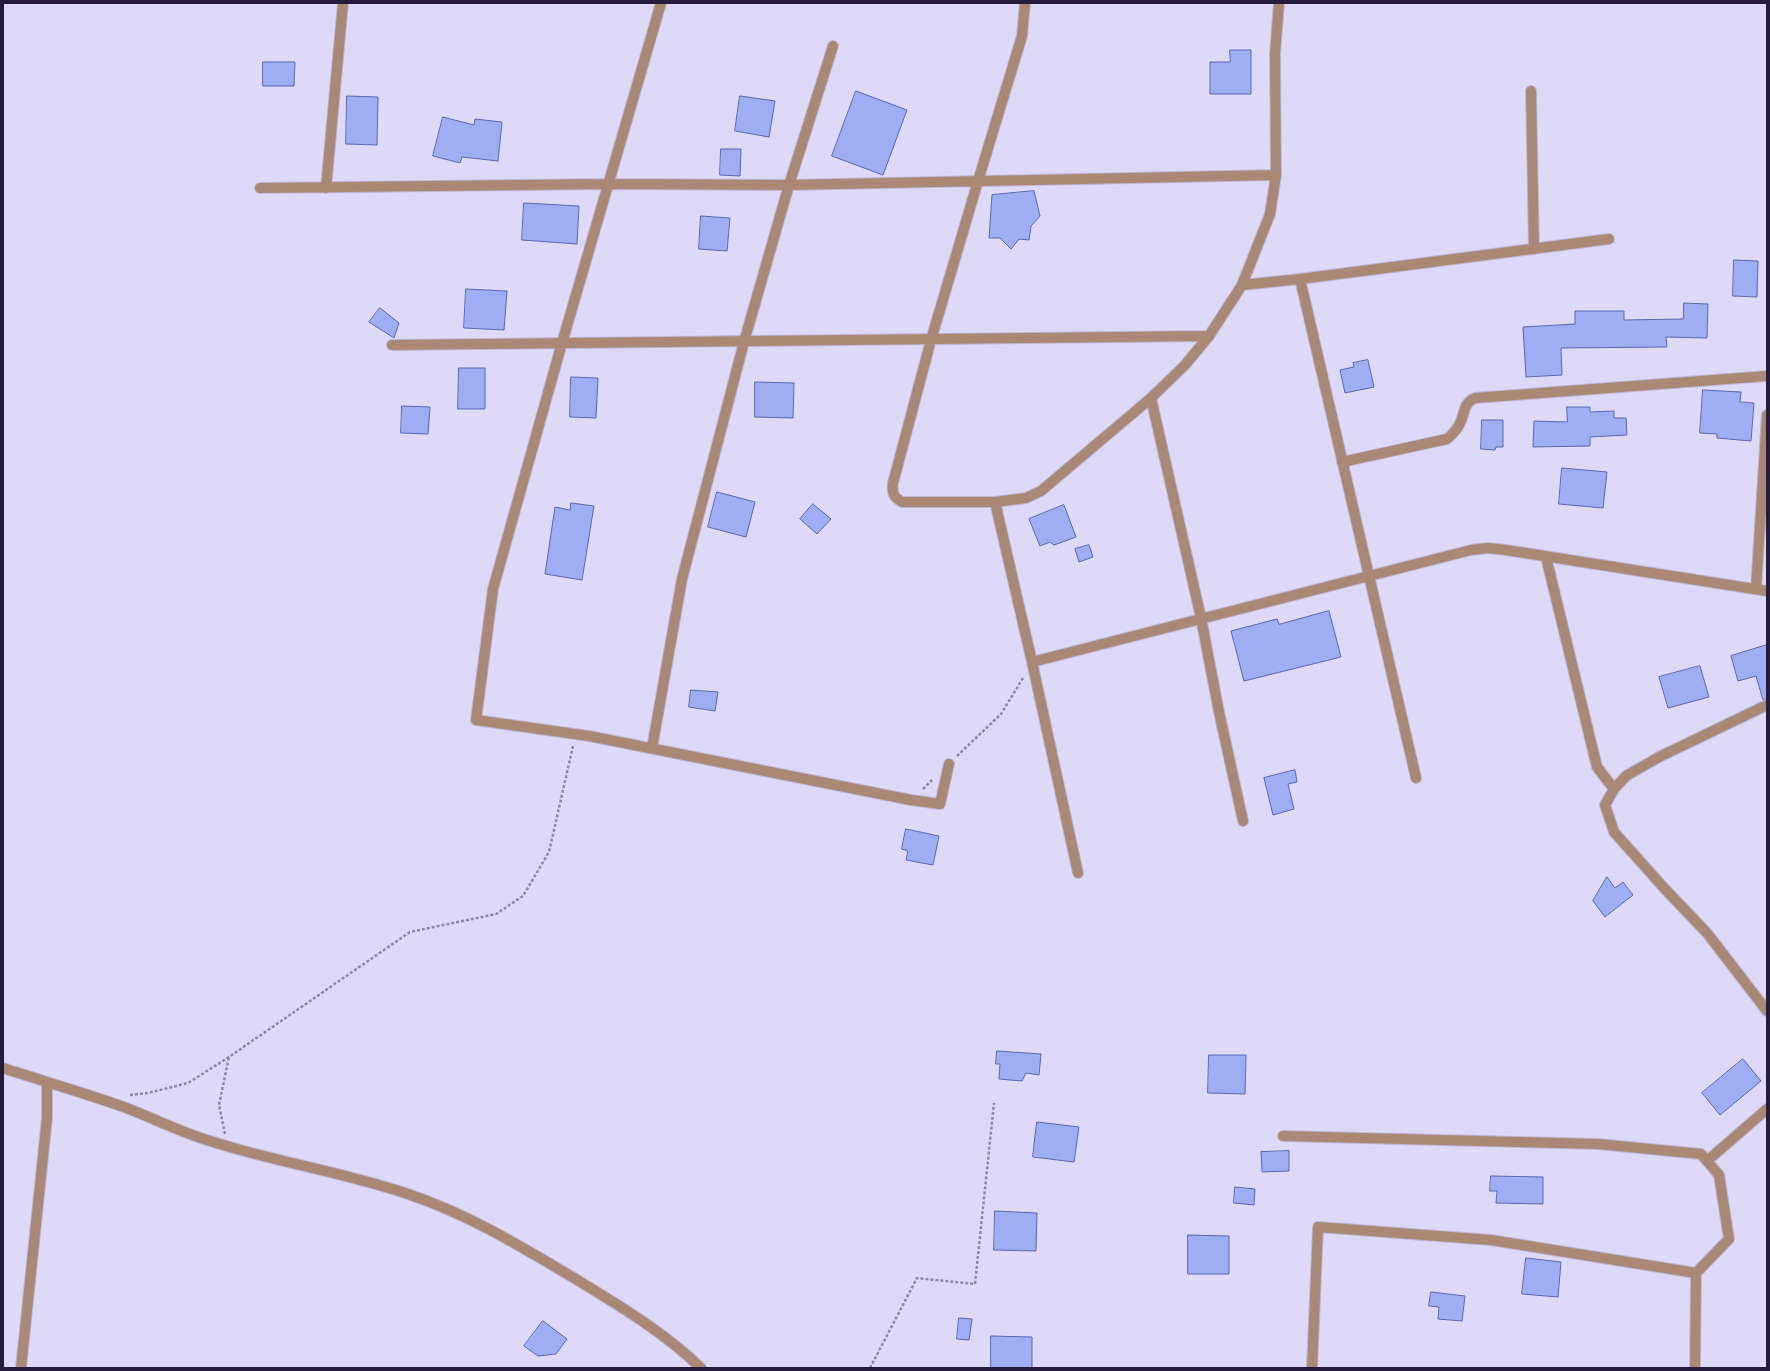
<!DOCTYPE html>
<html>
<head>
<meta charset="utf-8">
<style>
	body { margin:0 }
	#map { position:relative; width:1770px; height:1371px; overflow:hidden; background:#dfd9f8; font-family:"DejaVu Sans",sans-serif }
	canvas { display:block }
	.frame { position:absolute; inset:0; border:4px solid #241c3a; pointer-events:none }
</style>
</head>
<body>
<div id="map">
<canvas width="1770" height="1371"></canvas>
<div class="frame"></div>
</div>
<script>
const ctx = document.querySelector('canvas').getContext('2d');
ctx.lineJoin = 'round';
function fillPath(path, color) { ctx.fillStyle = color; ctx.fill(path, 'evenodd'); }
function trace(path, color, width, dash) { ctx.strokeStyle = color; ctx.lineWidth = width; ctx.lineCap = dash ? 'butt' : 'round'; ctx.setLineDash(dash || []); ctx.stroke(path); }
const building = new Path2D(`
	M1230,50H1251V94H1210V62H1230Z
	M263,62H295L294,86H263Z
	M856,91L907,110L883,175L832,156Z
	M347,96L378,97L377,145L346,144Z
	M740,96L775,101L769,137L735,131Z
	M443,117L474,125L475,119L502,122L498,161L462,157L460,163L433,156Z
	M721,149H741L740,176L720,175Z
	M1034,191L1040,216L1031,226L1029,240L1019,239L1011,249L1000,238H989L992,195Z
	M524,203L579,206L577,244L522,240Z
	M701,216L730,218L727,251L699,249Z
	M1734,260L1758,261L1757,297L1733,296Z
	M466,289L507,291L504,330L464,328Z
	M1684,303L1708,304L1707,338L1666,337L1667,347L1561,348L1562,375L1526,377L1523,327L1575,324V311H1624V320L1683,319Z
	M380,308L399,323L394,338L369,322Z
	M1368,360L1374,387L1345,393L1340,370L1354,367L1353,363Z
	M459,368H485V409H458Z
	M571,377L598,378L596,418L570,417Z
	M755,382L794,383L793,418L755,417Z
	M1703,390L1741,392L1740,402L1754,403L1751,441L1717,438V434L1700,433Z
	M402,406L430,407L428,434L401,433Z
	M1567,407H1590V412L1614,411V418H1626L1627,435L1590,437V446L1533,447L1534,421L1567,422Z
	M1482,420H1503V447H1496L1495,450L1481,449Z
	M1562,468L1607,472L1603,508L1559,504Z
	M717,492L755,502L746,537L708,527Z
	M571,503L594,506L582,580L545,574L555,507L570,510Z
	M813,504L831,519L817,534L800,519Z
	M1064,505L1076,537L1054,545L1050,542L1040,546L1029,519Z
	M1089,545L1093,557L1079,562L1075,549Z
	M1329,611L1341,657L1244,681L1231,631L1277,619L1279,624Z
	M1767,645V699L1763,700L1756,676L1738,681L1731,656Z
	M1700,666L1709,697L1668,708L1659,677Z
	M691,690L718,692L715,711L689,707Z
	M1295,770L1297,782L1288,784L1294,809L1273,815L1264,778Z
	M906,829L939,836L933,865L906,860L908,851L902,849Z
	M1607,877L1615,888L1623,882L1633,895L1605,917L1593,901Z
	M997,1051L1041,1054L1039,1075L1026,1073L1022,1081L999,1079L1000,1064H996Z
	M1209,1055H1246L1245,1094L1208,1093Z
	M1743,1059L1761,1081L1720,1115L1702,1093Z
	M1037,1122L1079,1127L1074,1162L1033,1157Z
	M1289,1151V1171L1262,1172L1261,1152Z
	M1491,1176L1543,1177V1204L1496,1203L1497,1191H1490Z
	M1235,1187L1255,1189L1254,1205L1234,1203Z
	M995,1211L1037,1213L1036,1251L994,1250Z
	M1188,1235L1229,1236V1274H1188Z
	M1526,1258L1561,1262L1558,1297L1522,1294Z
	M1431,1292L1465,1296L1462,1321L1438,1319L1439,1307L1429,1306Z
	M959,1318L972,1319L969,1340L957,1339Z
	M543,1321L567,1339L556,1354L538,1356L524,1346Z
	M991,1336L1032,1337V1368H991Z`);
fillPath(building, '#9faef2');
trace(building, '#5b68ad', 1);
const minor = new Path2D(`
	M661,3L562,343L493,589L476,720L589,736L911,800L940,804L949,764
	M1025,3L1022,36L978,181L931,340L893,483C892,493 893,497 902,502H995L1026,498L1041,491L1151,398L1185,365L1209,336L1242,285L1270,214L1276,175L1275,54L1279,3
	M1531,91L1534,249
	M260,188L608,184L789,185L1276,175
	M326,188L343,3
	M1242,285L1300,279
	M392,345L1209,336
	M1151,398L1201,618L1219,712L1243,821
	M1342,462L1447,439C1453,434 1458,429 1461,421C1465,411 1464,403 1475,398L1767,376
	M995,502L1032,662L1471,550L1488,548L1506,550L1767,591
	M1546,557L1597,767L1614,789
	M1756,589L1767,415
	M1032,662L1078,873
	M1767,705L1659,757L1626,776L1614,789L1605,805L1614,832L1664,888L1707,933L1767,1011
	M652,748L682,579L744,342L789,185L833,46
	M1416,778L1300,279L1609,239
	M3,1068C43,1081 84,1093 124,1107C153,1118 180,1132 210,1141C275,1162 343,1172 408,1194C465,1213 517,1244 569,1275C615,1303 663,1331 701,1368
	M1283,1136L1598,1144L1701,1154L1719,1175L1729,1239L1696,1273
	M1707,1161L1767,1109
	M21,1368L47,1118V1082
	M1312,1368L1318,1227L1491,1240L1696,1273L1695,1368`);
trace(minor, '#bdb7d6', 12);
trace(new Path2D(`
	M957,756L1001,714L1023,678
	M923,789L932,780
	M130,1095L148,1093L188,1083L229,1057L410,932L496,914L523,896L549,852L573,746
	M225,1134L219,1105L229,1057
	M870,1368L917,1278L975,1284L994,1103`), '#8f88a7', 2.5, [3, 2]);
trace(minor, '#a98975', 10);
</script>
</body>
</html>
